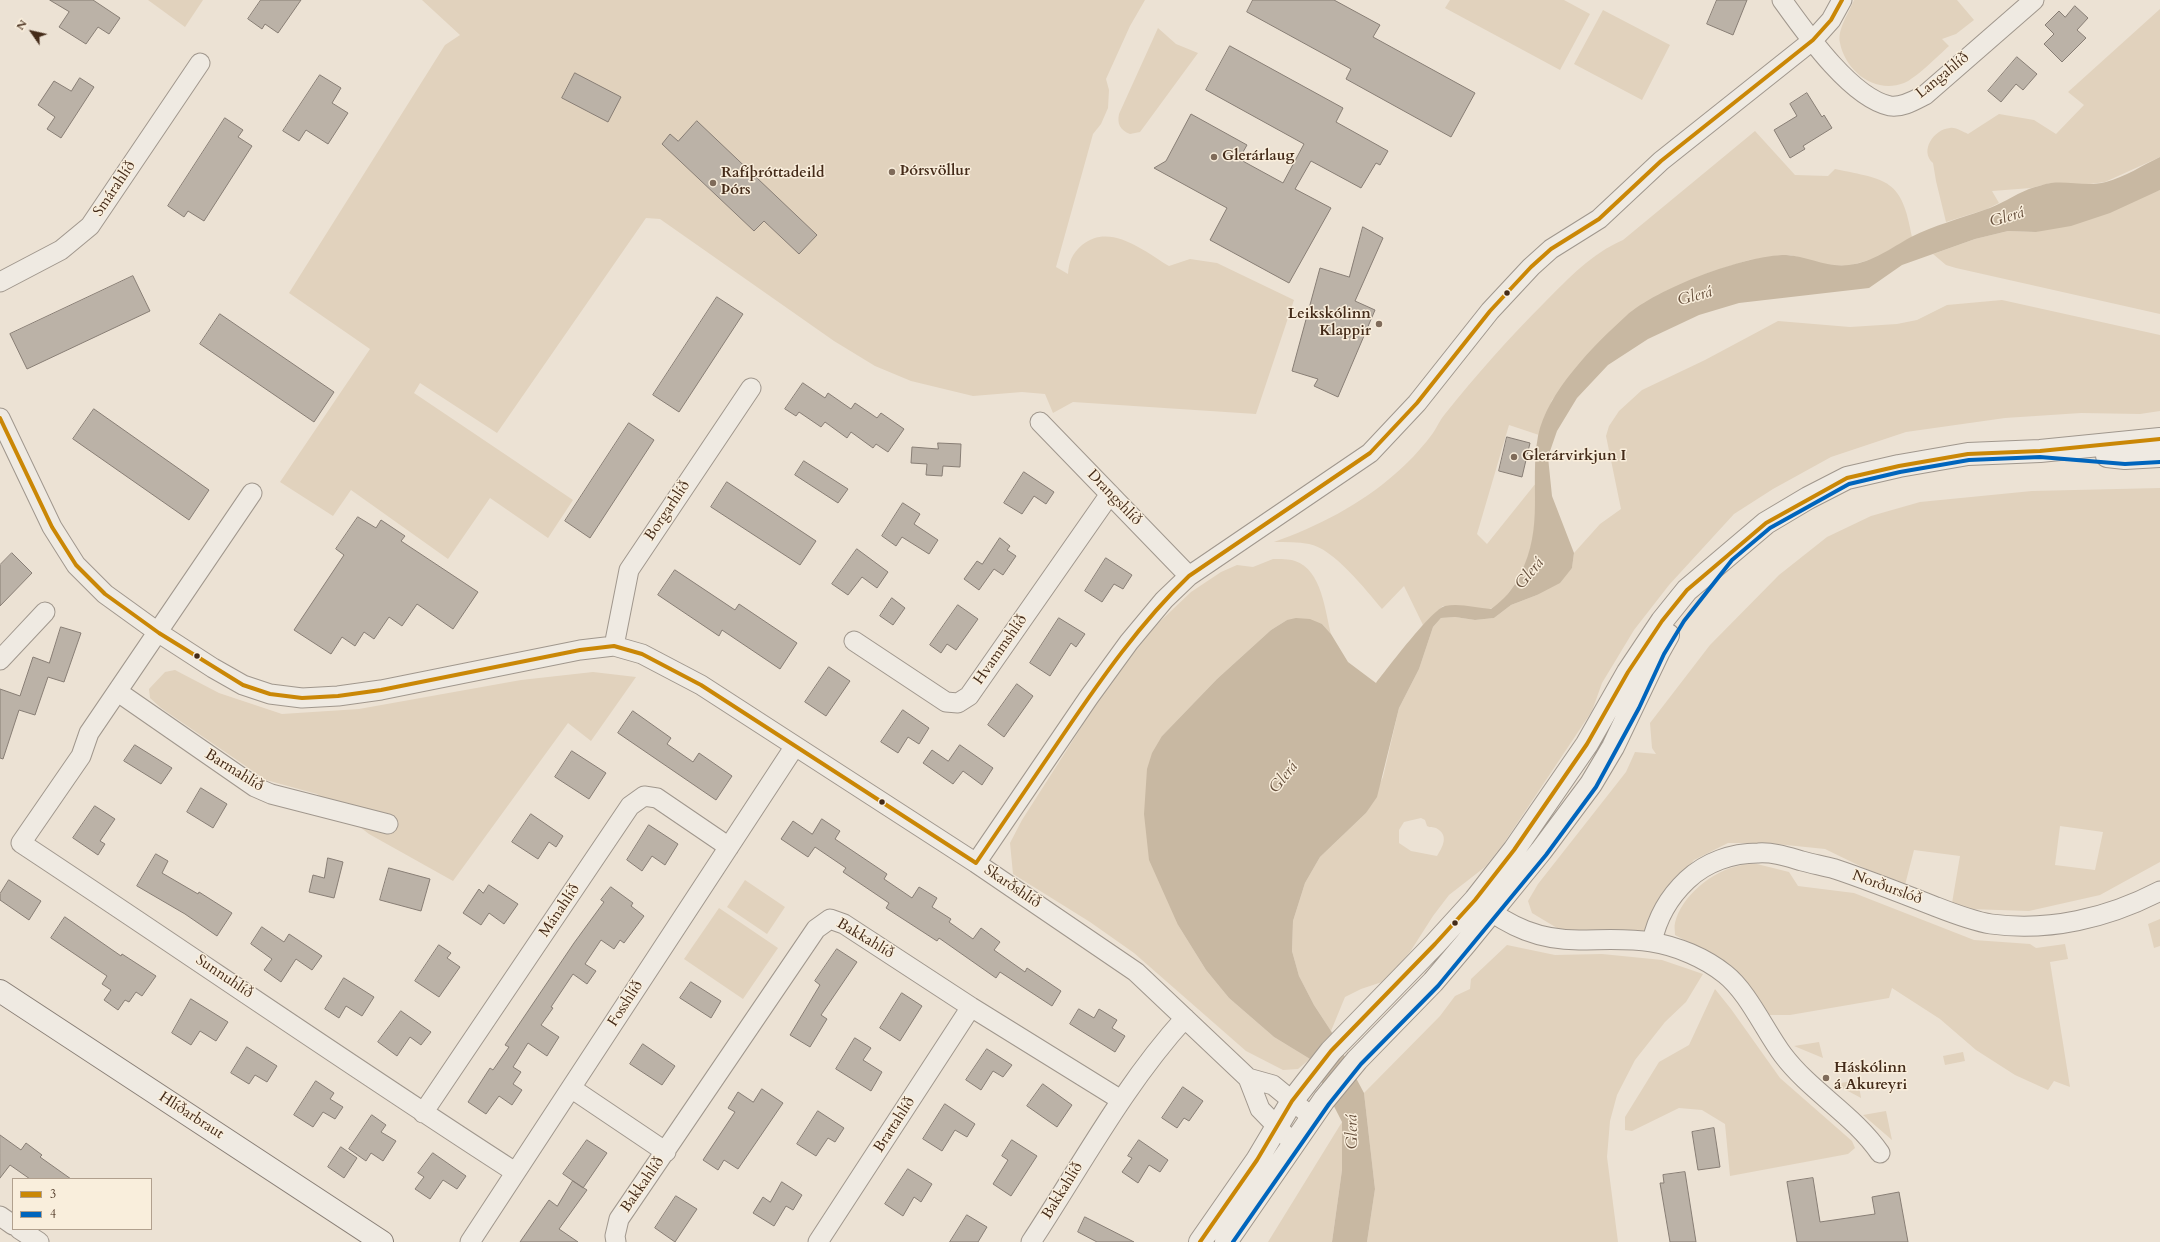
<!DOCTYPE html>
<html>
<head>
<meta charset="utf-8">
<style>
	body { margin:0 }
	#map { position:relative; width:2160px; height:1242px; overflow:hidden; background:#ece2d4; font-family:Cardo,serif }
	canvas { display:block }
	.legend { position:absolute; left:12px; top:1178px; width:140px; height:52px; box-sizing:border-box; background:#f9eedc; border:1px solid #b1a08e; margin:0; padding:5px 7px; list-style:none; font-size:12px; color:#442b19 }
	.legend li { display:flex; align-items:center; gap:8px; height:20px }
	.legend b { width:20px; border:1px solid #b1a08e }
	.north { position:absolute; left:12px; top:12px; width:40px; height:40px; -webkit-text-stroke:3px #f9eedc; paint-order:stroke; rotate:304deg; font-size:11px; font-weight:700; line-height:16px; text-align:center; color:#442b19 }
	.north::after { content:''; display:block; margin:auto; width:14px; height:18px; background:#442b19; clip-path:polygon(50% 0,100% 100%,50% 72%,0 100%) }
</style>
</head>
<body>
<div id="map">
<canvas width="2160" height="1242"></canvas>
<ul class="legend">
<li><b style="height:5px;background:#ca8706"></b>3</li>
<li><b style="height:5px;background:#0065bd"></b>4</li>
</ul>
<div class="north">N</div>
</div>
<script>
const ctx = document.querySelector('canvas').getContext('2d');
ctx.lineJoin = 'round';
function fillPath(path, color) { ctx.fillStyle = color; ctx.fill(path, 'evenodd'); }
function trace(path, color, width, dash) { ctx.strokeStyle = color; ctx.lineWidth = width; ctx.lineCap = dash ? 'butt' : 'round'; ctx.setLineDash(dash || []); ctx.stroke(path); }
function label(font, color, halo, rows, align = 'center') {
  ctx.font = font + ' Cardo,serif'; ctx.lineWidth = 3; ctx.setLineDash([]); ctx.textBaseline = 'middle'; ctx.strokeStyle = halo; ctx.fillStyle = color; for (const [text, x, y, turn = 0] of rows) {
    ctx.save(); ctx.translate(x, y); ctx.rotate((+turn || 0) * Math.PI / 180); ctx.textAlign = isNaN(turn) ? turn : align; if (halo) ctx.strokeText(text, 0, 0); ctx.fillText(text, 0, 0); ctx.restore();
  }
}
fillPath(new Path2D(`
	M148,0H203L185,27Z
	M422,0H1145L1130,26L1106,79L1109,90L1108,108L1101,124L1093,134L1056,267L1068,274C1069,261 1072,254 1082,245C1110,222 1144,251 1169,266L1190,259L1217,263L1294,300L1256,414L1073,402L1053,413L1045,394L1022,392L973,396L911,381L875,366L834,341L660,219L646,218L497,433L420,383L414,393L573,500L548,538L490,498L448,559L351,490L333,516L280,482L370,349L289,293L445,45L460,35Z
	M1450,0H1564L1590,14L1560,70L1445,8Z
	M1854,0H1957L1974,20L1956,34L1942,39L1949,46C1939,55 1915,79 1904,83C1875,94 1846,72 1840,43C1837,29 1849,13 1854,0Z
	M2160,9V157L2105,182L2082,185L2051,183L2031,188L1992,191L1999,203L1987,209L1946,222L1936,181L1933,163C1919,151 1934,129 1950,128C1956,127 1963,132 1968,134L1999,114L2034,120L2056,134L2084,105L2068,92Z
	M1603,10L1670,45L1642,100L1574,64Z
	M1158,28L1176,44L1198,53L1143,128L1140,132L1130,134C1120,130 1117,124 1119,114Z
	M1755,131L1795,175L1828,176L1835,169C1888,180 1902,179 1912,237L1876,258L1848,266L1823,264L1790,255L1749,260L1708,273L1666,291L1552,400L1539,435L1509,425L1477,534L1487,544L1536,483C1538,520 1534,560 1510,591C1505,598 1500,605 1492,608C1485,612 1453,607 1443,606L1423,625L1404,586L1382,609C1366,590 1333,548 1309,544C1298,542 1286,542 1274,542C1317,527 1361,504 1395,474C1407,464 1420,450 1430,437C1436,430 1439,421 1445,414C1476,375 1510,337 1545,302C1569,278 1591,254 1623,240Z
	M2160,190V314L1956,268L1946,265L1933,254L1975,239L2008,231L2036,232Z
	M2002,300L2160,335V411L2140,414L2081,413L2005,418L1906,432L1831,457L1773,489L1734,514L1669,585L1634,630L1602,683L1592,711L1504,843L1485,867L1449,895L1433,916L1410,952L1391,974L1382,982L1361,989L1345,997L1331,1031L1314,1005L1299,976L1292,951L1293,921L1305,883L1320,857L1366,813L1383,777L1399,708L1419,669L1433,627L1441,618L1455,617L1475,620L1494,618L1511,605L1537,595L1572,568L1574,553L1600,524L1621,509L1606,436L1609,426L1619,411L1642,390L1705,360L1778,321L1850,327L1897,324L1917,320L1947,305ZM1421,818L1425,820L1427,826C1430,828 1433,827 1436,828C1450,835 1442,848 1437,856L1411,851L1399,843V830L1404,822Z
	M2160,488V862L2100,895L2029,911L1969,909L1955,906L1895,883L1825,849L1767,843H1728L1694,860L1670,888L1654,914L1646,934L1572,937L1532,913L1528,901L1538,884L1626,772L1635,752L1656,754L1652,748L1650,723L1710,645L1779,575L1827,537L1871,516L1920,502L2032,491ZM2060,826L2103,832L2095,870L2055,865ZM1914,850L1960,856L1952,903L1905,885Z
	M1273,559C1280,559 1289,559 1295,561C1322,570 1325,611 1331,634L1322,624L1287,620L1271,630L1217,679L1162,736L1178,925L1206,970L1229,998L1274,1037L1310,1059L1298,1069L1283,1070L1246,1051L1134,953L1090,922L1013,874L1010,843L1022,820L1098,701L1150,631L1191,592L1221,572L1237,565L1253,567Z
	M175,670L219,693L282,714L359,709L521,680L593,672L636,677L591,741L568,723L453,881L369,834L317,794L266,780L161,708L150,698L149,689L165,672Z
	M1757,864L1789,872L1798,886L1854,893L1974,940L2030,944L2036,948L2065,944L2068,959L2050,962L2070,1087L2054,1081L2048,1090L2015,1075L1976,1050L1940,1019L1892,988L1889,998L1790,1015H1766L1713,956L1675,935C1675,931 1674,926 1675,923C1681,896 1713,871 1738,866C1744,864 1750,864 1757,864Z
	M745,880L785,907L767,934L727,907Z
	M719,908L778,948L743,999L684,959Z
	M2160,919V946L2154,948L2148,924Z
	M1507,945L1555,955L1602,954L1662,960L1703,974L1686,1002L1665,1022L1635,1060L1617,1095L1610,1121L1607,1157L1618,1242H1367L1375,1189L1364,1093L1440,1016L1455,996L1470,989L1471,979Z
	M1715,989L1731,1009L1780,1078L1852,1141L1855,1148L1848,1154L1730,1176L1725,1124L1702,1110L1679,1108L1632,1131L1625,1130V1117L1659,1062L1689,1045Z
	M1819,1042L1823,1058L1794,1046Z
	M1963,1052L1965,1061L1945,1065L1943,1056Z
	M1858,1080L1861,1098L1835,1084Z
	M1886,1111L1892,1140L1863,1115Z
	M1342,1122V1170L1332,1242H1268Z`), '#e1d2bd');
fillPath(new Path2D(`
	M2160,157V190L2110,213L2071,226L2036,232L2008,231L1975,239L1902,265L1869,288L1739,303L1699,315L1648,339L1608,365L1577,398L1557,431L1548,457L1552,496L1574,553L1572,568L1560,583L1537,595L1511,605L1494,618L1475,620L1455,617L1441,618L1433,627L1419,669L1399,708L1377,797L1366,813L1320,857L1305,883L1293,921L1292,951L1299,976L1314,1005L1331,1031L1364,1093L1375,1189L1367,1242H1332L1342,1170V1122L1310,1059L1274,1037L1229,998L1206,970L1178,925L1149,860L1144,814L1147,769L1152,753L1162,736L1217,679L1271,630L1287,620L1296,618L1310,619L1322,624L1331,634L1348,662L1376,683C1387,669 1432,609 1445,606C1460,603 1476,608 1491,609C1504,600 1513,589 1520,575C1545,525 1529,486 1538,436C1547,392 1594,345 1626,316C1657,288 1745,255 1786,255C1807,256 1827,268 1849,265C1873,262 1891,248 1911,237C1935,225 1959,219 1984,210C2000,205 2014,195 2029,189C2036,187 2044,184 2051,183C2070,181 2088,187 2106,182C2125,177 2143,165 2160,157Z`), '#c8b8a2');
const building = new Path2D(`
	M50,0H93L120,18L109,34L98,27L86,44L59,27L69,12Z
	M261,0H301L278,33L265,24L262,29L248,19Z
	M1253,0H1334L1380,25L1373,37L1475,93L1451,137L1346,79L1351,69L1247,12Z
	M1717,0H1747L1733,35L1707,24Z
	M2075,6L2088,18L2077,30L2086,38L2062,62L2044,44L2054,34L2045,25L2059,11L2065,17Z
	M1230,46L1343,108L1336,122L1388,151L1380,165L1376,163L1361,188L1311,161L1295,189L1331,208L1289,283L1210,240L1227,208L1154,168L1166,161L1191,114L1247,145L1239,159L1283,183L1304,144L1206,90Z
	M2017,57L2037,74L2023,90L2016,84L2001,102L1988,91Z
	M575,73L621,97L608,122L562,98Z
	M320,75L341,88L332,103L348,113L328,144L306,130L299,141L283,131Z
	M80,78L94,87L61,138L47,129L55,117L38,105L54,81L71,91Z
	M1807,93L1822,117L1824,115L1832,128L1803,146L1805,149L1790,158L1774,130L1797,116L1790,104Z
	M225,118L243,130L238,137L252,146L204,221L188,211L184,217L168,206Z
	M697,121L817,235L799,254L764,221L754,231L662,144L670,134L678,141Z
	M1363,227L1383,238L1355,301L1375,310L1338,397L1314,386L1318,379L1292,371L1320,268L1349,277Z
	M133,276L150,311L27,369L10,334Z
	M717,297L743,314L679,412L653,395Z
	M220,314L334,392L314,422L200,344Z
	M803,383L825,398L828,393L851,409L855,403L877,418L881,413L904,429L888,452L876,444L873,448L851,432L847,438L825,422L821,427L799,412L796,416L785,409Z
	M94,409L209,490L189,520L73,439Z
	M629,423L654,440L590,538L565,521Z
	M1507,437L1530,443L1522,477L1499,471Z
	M938,443L961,444L960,467L943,466L942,476L926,475L927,464L911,463L912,447L938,449Z
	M804,461L848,489L838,503L795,475Z
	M1024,472L1054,492L1046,504L1034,496L1022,514L1004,503Z
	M727,482L816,541L800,565L711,507Z
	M903,503L920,514L914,524L938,540L929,554L902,537L896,546L882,536Z
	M358,517L376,528L381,520L405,536L401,541L478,592L453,629L417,604L402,626L389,617L374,639L364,632L355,646L342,637L331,654L294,630L344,555L336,549Z
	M1000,538L1010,546L1007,550L1016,556L1003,575L994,569L979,590L964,579L977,561L982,564Z
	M857,549L888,572L877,588L862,577L848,595L832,584Z
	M12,553L32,573L0,606V565Z
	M1106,558L1132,575L1123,589L1114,584L1102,602L1085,591Z
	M675,570L735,610L739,604L797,643L780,669L722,630L719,636L658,595Z
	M892,598L905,608L893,625L880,616Z
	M958,605L978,619L956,650L947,644L941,653L930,645Z
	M1059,618L1085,634L1076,647L1071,643L1050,676L1030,663Z
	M61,627L81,633L64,682L48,677L35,715L19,710L3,759L0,758V689L20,696L33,657L49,663Z
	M829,667L850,681L826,716L805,702Z
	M1017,684L1033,696L1004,737L988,725Z
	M903,710L929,728L919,744L908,737L898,753L881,742Z
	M633,711L671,738L667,744L693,762L699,753L732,776L716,800L618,733Z
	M135,745L172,768L161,784L124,761Z
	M960,745L993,768L982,785L963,771L953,784L923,763L932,750L948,761Z
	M572,751L606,773L589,799L555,777Z
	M201,788L227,804L213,828L187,812Z
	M95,806L115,819L100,841L105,844L98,855L73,838Z
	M531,814L563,836L556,847L549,842L538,859L512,842Z
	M822,819L840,831L835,839L887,874L884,879L912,898L919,887L937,898L932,907L951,919L949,922L973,939L981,928L1000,942L994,950L1025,972L1027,968L1061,991L1052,1006L1000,972L996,978L939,938L937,941L886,908L889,903L843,872L846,868L815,847L808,857L781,839L793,821L812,834Z
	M649,825L678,844L665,865L652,856L642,871L627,860Z
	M156,854L168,861L162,873L198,894L199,892L232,913L217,936L185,914L137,886Z
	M328,858L343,862L334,898L309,892L313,875L324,878Z
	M389,868L430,879L421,911L380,900Z
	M9,880L41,901L29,920L0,900V894Z
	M489,885L518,904L504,924L489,913L481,925L463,913L479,889L483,893Z
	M611,887L633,903L631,906L644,916L624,943L620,940L614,949L601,940L585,964L596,971L587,984L573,974L551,1007L553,1008L541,1025L559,1037L547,1056L528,1043L513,1067L521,1072L513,1084L522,1090L512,1105L499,1096L486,1114L468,1102L490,1068L493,1070L509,1047L505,1045L574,943L604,902L601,900Z
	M65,917L121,956L122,954L156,976L142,996L136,992L129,1002L125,1000L118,1010L104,1000L111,990L102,984L107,976L51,938Z
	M262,927L284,942L289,934L322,956L312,970L296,959L281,982L264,970L272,959L251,944Z
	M439,945L451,953L447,958L460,967L439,997L415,981Z
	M837,949L857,962L821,1015L827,1019L810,1047L790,1035L820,985L815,981Z
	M344,978L374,997L362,1016L346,1006L339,1018L325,1009Z
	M691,982L721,1001L711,1018L680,998Z
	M902,993L922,1006L900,1041L880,1028Z
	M191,999L228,1022L216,1041L200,1031L191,1045L172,1033Z
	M1079,1009L1094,1018L1099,1009L1117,1020L1112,1028L1125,1036L1115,1052L1070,1024Z
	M401,1011L431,1032L421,1045L410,1037L397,1056L378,1042Z
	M855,1038L871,1048L863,1060L882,1072L871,1091L836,1069Z
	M643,1044L675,1066L662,1085L630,1064Z
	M247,1047L277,1066L267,1082L255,1075L249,1084L231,1073Z
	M987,1049L1012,1065L1003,1077L993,1071L981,1090L966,1080Z
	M316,1081L334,1093L330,1099L343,1107L335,1119L323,1112L313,1127L294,1115Z
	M1043,1084L1072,1105L1057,1127L1027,1106Z
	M1183,1087L1203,1101L1189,1121L1184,1118L1177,1128L1162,1118Z
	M762,1089L783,1103L738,1169L724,1160L718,1170L703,1160L735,1112L728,1108L738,1092L753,1102Z
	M945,1104L975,1124L967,1137L955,1130L942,1151L923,1139Z
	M818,1111L844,1128L835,1142L828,1138L816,1156L797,1144Z
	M372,1115L386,1125L381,1132L396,1141L383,1161L371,1153L366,1161L349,1149Z
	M1714,1128L1720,1167L1698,1170L1692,1132Z
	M0,1135L21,1150L26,1143L42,1155L40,1157L71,1179H30L10,1165L0,1178Z
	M587,1140L607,1153L583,1188L563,1174Z
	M1012,1140L1037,1156L1011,1196L993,1184L1008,1160L1002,1156Z
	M1139,1140L1168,1160L1160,1172L1149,1165L1138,1183L1122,1172L1132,1158L1128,1156Z
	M341,1147L357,1158L344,1178L328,1167Z
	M433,1153L466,1176L457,1189L443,1180L430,1199L415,1189L424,1177L418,1173Z
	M908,1169L932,1184L921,1202L914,1197L903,1216L885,1204Z
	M1685,1172L1696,1242H1670L1660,1183H1664L1663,1175Z
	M1813,1178L1820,1222L1875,1214L1872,1197L1899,1192L1908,1242H1797L1787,1182Z
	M573,1181L587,1190L559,1229L578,1242H520L549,1200L557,1206Z
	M782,1182L802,1195L793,1210L786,1206L774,1226L753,1213L763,1197L770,1202Z
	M676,1196L697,1209L675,1242L655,1228Z
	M967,1215L987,1227L978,1242H950Z
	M1085,1217L1134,1242H1097L1078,1232Z`);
fillPath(building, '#bbb2a7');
trace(building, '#887e75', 1);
const minor = new Path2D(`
	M1782,0C1805,32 1851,98 1890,106C1902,108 1915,100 1925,95L2034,0
	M0,282L61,250L90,226L200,63
	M0,418L52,527L76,565L105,594L159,633L213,668L243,685L270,694L302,698L338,696L381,690L580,650L614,646L642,654L701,685L976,863L1136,972L1248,1078L1260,1109L1294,1144
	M1040,422L1189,576
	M252,493L89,733L81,756L21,843C186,952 349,1065 515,1172
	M854,641L946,702L958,703L969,696L1110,494
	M614,646L629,570L751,388
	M0,660L45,612
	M118,692L255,787L271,794L388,824
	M976,863L1089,697L1129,642L1164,600L1189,576L1370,453L1417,403L1490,311L1531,267L1551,249L1599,219L1661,161L1813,40L1831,20L1842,0
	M1479,903C1510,927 1539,940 1579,940C1603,940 1627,938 1651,942C1677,946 1705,958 1725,974C1748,992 1765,1031 1783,1055C1811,1092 1854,1115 1880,1153
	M1652,942C1657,918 1669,897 1687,880C1706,862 1732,853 1758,853C1774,852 1788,857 1802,861C1813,864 1824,866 1835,869C1868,880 1901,893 1934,906C1952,913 1972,921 1991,924C2049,932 2108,918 2160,891
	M1248,1078L1273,1085L1312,1117
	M571,1088L666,1152
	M423,1113L630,806L644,796L657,798L729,847
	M0,1216L13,1225
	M19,1229L39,1242
	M470,1242L795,746
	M616,1242L615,1236L619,1219L816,929L830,919L844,924L971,1007L1121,1100
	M818,1242L971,1007
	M1031,1242C1081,1166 1124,1085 1185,1018`);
const tertiary = new Path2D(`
	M2107,456L2125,458L2160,456
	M1200,1242L1257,1160L1292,1101L1331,1051L1435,944L1475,900L1514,850L1587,744L1628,672L1662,621L1687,590L1766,523L1808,498L1847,478L1899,466L1968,454L2040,451L2160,439
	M1226,1242L1324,1100L1357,1060L1433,982L1466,943L1541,851L1591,784L1613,747L1659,651L1668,635`);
const secondary = new Path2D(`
	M0,991L382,1242`);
trace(minor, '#a0978d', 21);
trace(tertiary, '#a0978d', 24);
trace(secondary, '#887e75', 24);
trace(minor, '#efeae2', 19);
trace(tertiary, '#efeae2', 22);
trace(secondary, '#efeae2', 22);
trace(new Path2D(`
	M0,418L52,527L76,565L105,594L159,633L243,685L270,694L302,698L338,696L381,690L580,650L614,646L642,654L701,685L976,863C1005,820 1034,778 1063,735C1101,679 1140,623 1189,576L1370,453L1417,403L1490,311L1531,267L1551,249L1599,219L1661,161L1813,40L1831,20L1842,0
	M1200,1242L1257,1160L1292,1101L1331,1051L1435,944L1475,900L1514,850L1587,744L1628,672L1662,621L1687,590L1766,523L1847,478L1899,466L1968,454L2040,451L2160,439`), '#ca8706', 4);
trace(new Path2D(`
	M1233,1242L1329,1104L1361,1064L1438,986L1546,855L1596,787L1639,708L1664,654L1684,621L1732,560L1770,528L1849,484L1900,472L1969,460L2040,457L2125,464L2160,462`), '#0065bd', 4);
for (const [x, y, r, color] of [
	[1214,157,4,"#7f6b5a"],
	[892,172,4,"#7f6b5a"],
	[713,183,4,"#7f6b5a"],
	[1507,293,3.5,"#442b19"],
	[1379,324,4,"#7f6b5a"],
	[1514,457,4,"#7f6b5a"],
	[197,656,3.5,"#442b19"],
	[882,802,3.5,"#442b19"],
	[1455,923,3.5,"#442b19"],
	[1826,1078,4,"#7f6b5a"]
]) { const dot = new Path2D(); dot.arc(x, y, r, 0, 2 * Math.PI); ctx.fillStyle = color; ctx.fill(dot); trace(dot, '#f9eedc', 1.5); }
label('15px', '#442b19', '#f9eedc', [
	["Langahlíð",1943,76,-39],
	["Smárahlíð",115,189,-56],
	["Drangshlíð",1114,498,46],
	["Borgarhlíð",668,511,-56],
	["Hvammshlíð",1001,650,-55],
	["Barmahlíð",234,771,32],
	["Skarðshlíð",1012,887,34],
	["Norðurslóð",1887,888,20],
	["Mánahlíð",560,911,-56],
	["Bakkahlíð",865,939,31],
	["Sunnuhlíð",224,977,34],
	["Fosshlíð",626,1004,-57],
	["Hlíðarbraut",191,1116,33],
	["Brattahlíð",895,1125,-57],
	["Bakkahlíð",643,1185,-55],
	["Bakkahlíð",1063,1191,-58]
]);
label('bold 15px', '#442b19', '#f9eedc', [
	["Glerárlaug",1222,157],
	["Þórsvöllur",900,172],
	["Rafíþróttadeild",721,174],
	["Þórs",721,191],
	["Leikskólinn",1371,315,"right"],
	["Klappir",1371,332,"right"],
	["Glerárvirkjun I",1522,457],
	["Háskólinn",1834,1069],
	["á Akureyri",1834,1086]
], 'left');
label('italic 16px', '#67503c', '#f9eedc', [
	["Glerá",2007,218,-17],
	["Glerá",1695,297,-16],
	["Glerá",1530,574,-50],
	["Glerá",1284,778,-51],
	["Glerá",1353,1132,-91]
]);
</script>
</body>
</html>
